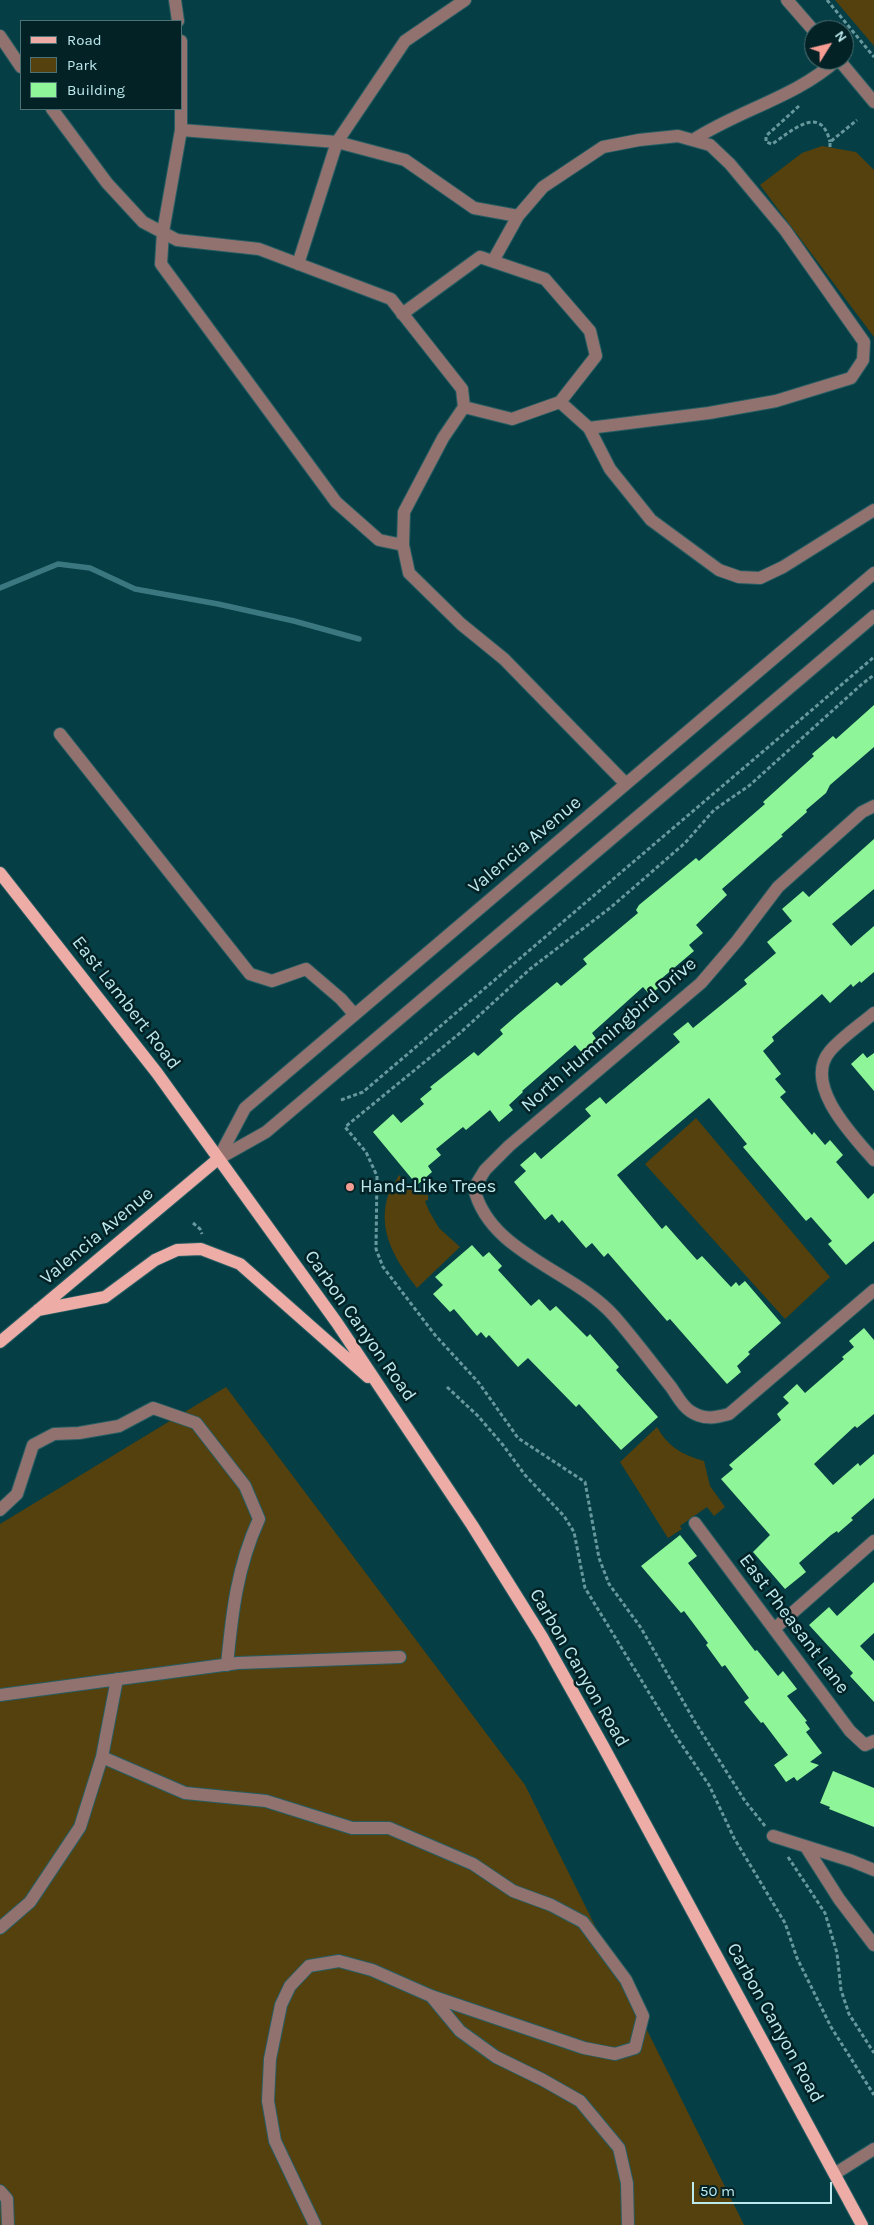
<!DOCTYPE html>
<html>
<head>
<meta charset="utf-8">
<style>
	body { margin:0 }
	#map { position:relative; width:874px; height:2225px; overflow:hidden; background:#053e44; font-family:Karla,sans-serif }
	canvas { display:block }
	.legend { position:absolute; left:20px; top:20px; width:162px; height:90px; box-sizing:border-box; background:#032226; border:1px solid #4d7276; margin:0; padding:6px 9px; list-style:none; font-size:15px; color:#bde9ee }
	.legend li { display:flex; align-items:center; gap:10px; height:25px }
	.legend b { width:25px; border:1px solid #4d7276 }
	.north { position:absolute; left:804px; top:20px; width:50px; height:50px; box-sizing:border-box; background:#032226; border:1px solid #4d7276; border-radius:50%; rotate:54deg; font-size:14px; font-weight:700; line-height:20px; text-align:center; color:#bde9ee }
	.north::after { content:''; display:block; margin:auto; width:18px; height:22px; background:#f59c93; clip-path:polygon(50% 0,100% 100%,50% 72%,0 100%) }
	.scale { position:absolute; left:692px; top:2182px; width:140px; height:22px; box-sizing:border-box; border:2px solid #bde9ee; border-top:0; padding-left:6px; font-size:15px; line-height:18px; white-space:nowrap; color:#bde9ee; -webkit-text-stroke:4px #032226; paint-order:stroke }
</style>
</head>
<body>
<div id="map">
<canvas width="874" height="2225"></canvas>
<ul class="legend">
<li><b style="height:6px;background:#edaca5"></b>Road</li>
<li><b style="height:14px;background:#55410d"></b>Park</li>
<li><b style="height:14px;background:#8ef598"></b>Building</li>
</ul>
<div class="north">N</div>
<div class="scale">50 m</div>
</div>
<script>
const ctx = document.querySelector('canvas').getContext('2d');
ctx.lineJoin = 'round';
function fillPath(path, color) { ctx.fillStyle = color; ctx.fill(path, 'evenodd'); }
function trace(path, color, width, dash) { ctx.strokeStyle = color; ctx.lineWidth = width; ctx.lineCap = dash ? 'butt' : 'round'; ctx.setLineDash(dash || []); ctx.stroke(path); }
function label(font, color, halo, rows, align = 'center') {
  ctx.font = font + ' Karla,sans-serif'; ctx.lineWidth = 5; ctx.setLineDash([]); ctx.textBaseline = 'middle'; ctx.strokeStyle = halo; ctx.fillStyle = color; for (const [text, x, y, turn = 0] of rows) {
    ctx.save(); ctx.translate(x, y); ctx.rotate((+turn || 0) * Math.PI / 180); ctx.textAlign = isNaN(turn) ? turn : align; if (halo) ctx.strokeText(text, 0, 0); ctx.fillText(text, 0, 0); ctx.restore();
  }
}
fillPath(new Path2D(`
	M835,0H874V46Z
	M822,146L856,152L874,170V337L760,185L802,153Z
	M696,1118L830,1277L785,1319L645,1164Z
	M399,1175L416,1194L428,1195V1200L425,1201L429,1211L439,1228L460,1247L417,1288C397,1262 378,1234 387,1199C389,1191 395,1183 399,1175Z
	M226,1387L525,1785L744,2225H0V1524Z
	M657,1427C668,1447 683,1455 704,1461L710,1486L725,1507L714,1516L707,1507L680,1526L682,1529L668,1538L620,1462Z`), '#55410d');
trace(new Path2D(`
	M0,588L58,564L90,568L135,589L218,604L294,621L359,639`), '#3b777f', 5.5);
fillPath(new Path2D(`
	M874,705V747L830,785L826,793L806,810L807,812L781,835L783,836L722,889L727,895L696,925L703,933L689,945L694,951L661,979L664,983L650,995L643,987L592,1033L597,1040L582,1053L575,1045L522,1091L523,1092L509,1105L513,1110L499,1122L490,1110L466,1130L463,1127L436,1149L441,1155L428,1166L432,1172L417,1185L373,1132L393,1114L401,1123L424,1104L420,1099L432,1089L430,1087L474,1052L478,1056L503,1034L500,1030L516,1016L557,982L561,986L587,964L583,959L638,913L636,910L639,905L696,858L699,861L765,804L763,802L814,756L812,754L833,736L836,739Z
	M874,839V889L832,924L851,946L874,926V972L861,983L860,981L853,987L851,984L830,1003L822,994L772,1037L774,1041L763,1051L781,1074L775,1079L786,1092L780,1097L812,1135L814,1132L825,1145L830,1140L843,1155L836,1162L868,1199L874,1193V1241L846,1265L828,1244L832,1241L811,1217L806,1221L743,1147L747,1144L709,1098L617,1175L662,1229L666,1225L697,1260L702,1256L731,1287L736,1282L739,1286L745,1281L781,1323L748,1352L750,1354L737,1366L741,1372L727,1384L670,1319L667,1321L608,1253L604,1257L592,1243L586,1248L562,1220L559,1223L552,1214L545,1220L514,1182L526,1171L520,1165L535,1152L541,1159L591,1116L585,1109L600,1097L606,1104L680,1042L673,1034L688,1022L693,1028L747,984L744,980L776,953L767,942L792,921L782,909L803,891L809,897Z
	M863,1053L867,1058L874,1053V1091L851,1064Z
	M472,1245L483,1257L489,1252L502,1266L498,1270L531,1306L539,1299L550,1311L556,1306L587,1337L590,1334L619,1367L616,1370L658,1417L621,1450L579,1404L576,1407L528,1358L518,1367L489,1335L486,1338L481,1332L477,1336L454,1309L450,1312L433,1294L443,1285L435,1277Z
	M864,1328L874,1340V1414L857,1428L855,1426L814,1464L833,1485L858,1463L860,1466L874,1454V1498L851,1518L853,1520L838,1533L837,1531L831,1535L799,1563L806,1572L785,1589L753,1552L770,1535L721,1479L733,1469L729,1465L781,1420L777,1414L789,1403L783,1397L797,1384L805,1393L844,1359L842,1357L854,1347L849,1341Z
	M680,1535L697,1556L688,1563L755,1651L757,1650L778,1676L783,1671L797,1689L787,1696L807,1721L805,1722L810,1729L806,1732L822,1753L810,1762L819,1765L797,1781L794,1777L786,1782L774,1765L788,1755L763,1722L761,1723L744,1702L749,1698L725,1665L722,1667L706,1645L708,1643L684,1611L681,1613L641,1566Z
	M874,1582V1633L860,1646L874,1661V1702L850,1676L853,1673L809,1625L829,1607L837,1616Z
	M833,1771L874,1788V1827L829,1809L830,1807L820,1803Z`), '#8ef598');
const minor = new Path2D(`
	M175,0L178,21
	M787,0L814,31
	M0,36L21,67
	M181,41V130L163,232L161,264L336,502L379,540L403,545
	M839,60L874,102
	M52,109L107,183L143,222L177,240L259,249L391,299L462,389L464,407L443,438L404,512L403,545L409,573L461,624L504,659L626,784
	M181,130L337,142L405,160L474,208L518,216
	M693,140C739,110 796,97 837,60
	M493,261L518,216L543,187L603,147L639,140L678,136L710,145L730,164L785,230L864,342L863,360L851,378L776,401L709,413L589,428
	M298,264L337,142L405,41L465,0
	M402,314L480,257L545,279L590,331L596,356L560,402L512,419L464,407
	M560,402L589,428L610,469L651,520L719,570L739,577L760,578L783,567L874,510
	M60,734L250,974L272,981L306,969L341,999L354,1014
	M874,806L862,812L778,887L737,941L701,983L509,1146L485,1170L474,1188C489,1253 573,1270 614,1316C634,1339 652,1363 671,1387C676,1394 682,1406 690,1411C703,1420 715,1418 729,1414L874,1290
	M874,1013C860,1025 842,1037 830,1051C802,1084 853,1136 874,1160
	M218,1159L245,1108L874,573
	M218,1159L266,1132L874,616
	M0,1510L17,1494L33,1445L54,1434L79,1433L119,1426L153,1408L196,1423L245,1486L259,1519C237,1567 232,1613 227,1665
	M695,1523L850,1731L865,1745L874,1741
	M774,1629L874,1541
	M0,1695L238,1663L400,1657
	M102,1757L185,1793L266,1801L352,1828H389L473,1864L513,1891L551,1905L583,1922L626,1980L643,2016L635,2048L615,2054L584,2048L431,1996L372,1970L339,1961L309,1966L290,1986L281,2005L270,2059L268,2101L275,2141L315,2225
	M773,1836L852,1861L874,1870
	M806,1847L839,1899L874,1945
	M0,1928L30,1902L80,1827L102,1757L117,1679
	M431,1996L460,2031L496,2057L543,2080L580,2101L619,2148L627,2183L628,2225
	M836,2173L874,2149
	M0,2191L7,2199L8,2225`);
const major = new Path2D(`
	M0,873L157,1073L337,1323L472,1525L542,1637L603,1746L862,2225
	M38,1310L105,1297L155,1260L177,1250L201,1249L240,1264L368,1377
	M0,1342L218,1159`);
trace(minor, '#265d63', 14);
trace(major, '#265d63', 14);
trace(new Path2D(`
	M827,0L874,57
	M799,106L766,136V142L772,144C792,131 821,103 830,142
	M830,147V142L857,120
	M341,1100L363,1092L874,657
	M193,1223L200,1229L202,1234
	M447,1387L478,1416L503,1445L525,1475L564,1516L574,1532L585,1588L673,1732L709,1785L734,1838L785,1923L797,1958L831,2027L874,2095
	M765,1826L745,1801L695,1722L641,1628L609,1584L599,1558L585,1482L518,1438L479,1383L435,1335L383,1267L376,1249L377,1176L366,1152L345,1127L460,1033L530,969L610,908L685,843L714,810L750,785L862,684L874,675
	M788,1857L825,1913L837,1953L841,1990L849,2014L874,2053`), '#66989d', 3, [4, 2.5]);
trace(minor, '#92726e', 12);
trace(major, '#edaca5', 12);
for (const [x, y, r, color] of [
	[350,1187,5,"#f59c93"]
]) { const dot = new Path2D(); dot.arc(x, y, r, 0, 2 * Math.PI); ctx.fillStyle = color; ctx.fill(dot); trace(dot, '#032226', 2); }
label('19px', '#bde9ee', '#032226', [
	["Valencia Avenue",525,845,-40],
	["East Lambert Road",126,1003,52],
	["North Hummingbird Drive",609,1035,-41],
	["Valencia Avenue",97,1236,-40],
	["Carbon Canyon Road",360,1326,55],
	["East Pheasant Lane",794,1624,53],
	["Carbon Canyon Road",579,1668,60],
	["Carbon Canyon Road",775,2023,61]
]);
label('19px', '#bde9ee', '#032226', [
	["Hand-Like Trees",360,1187]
], 'left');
</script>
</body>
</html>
